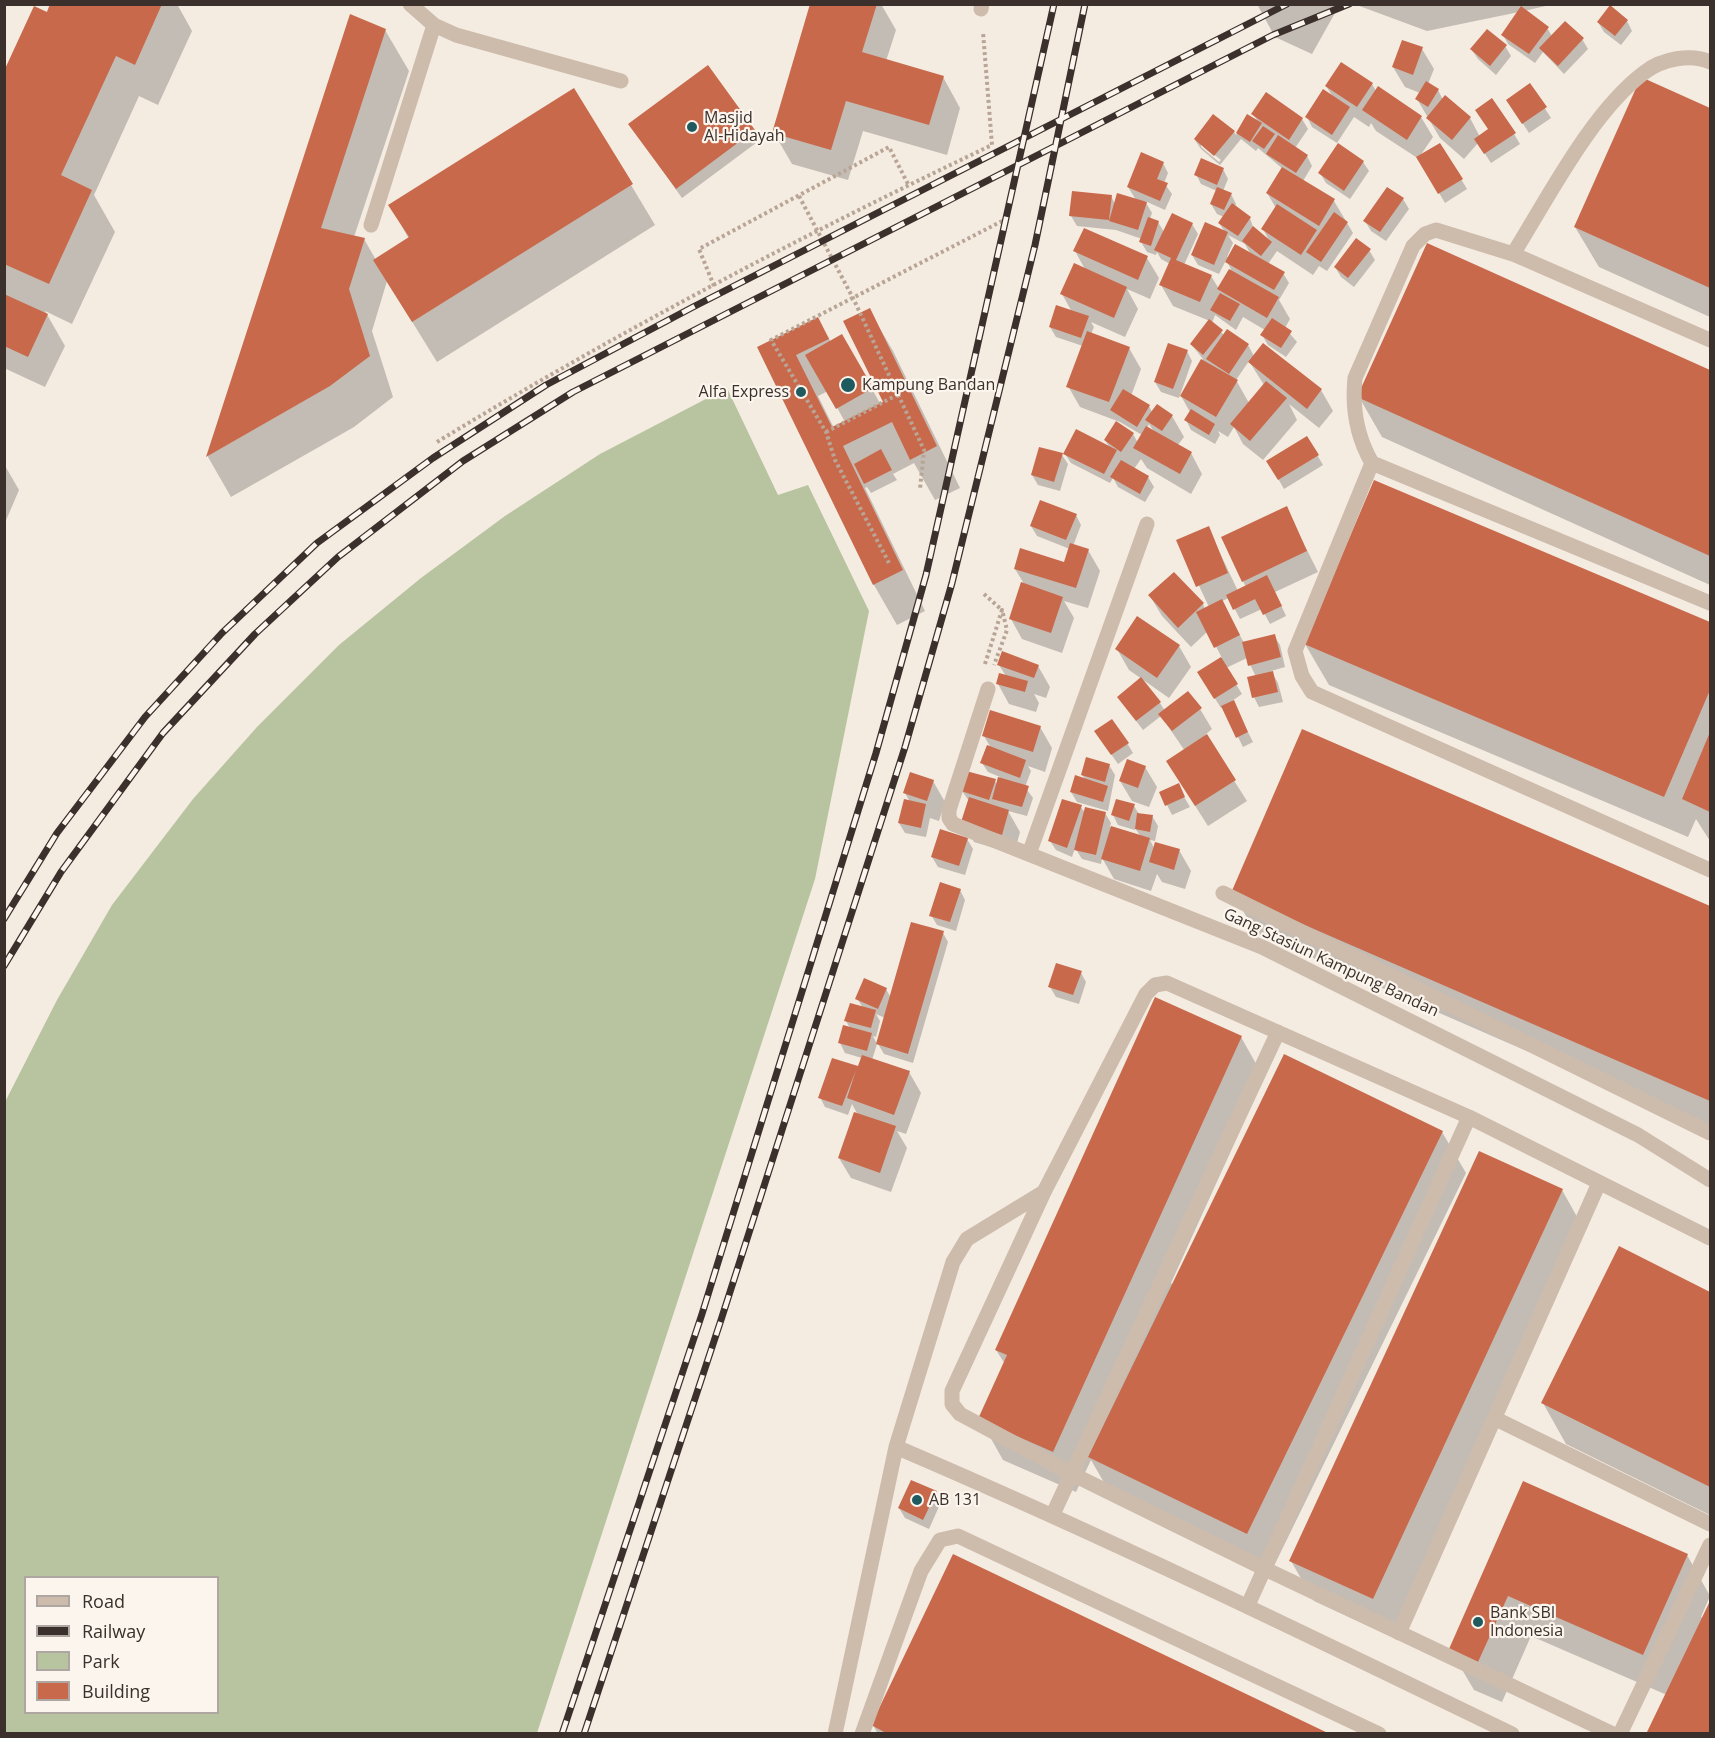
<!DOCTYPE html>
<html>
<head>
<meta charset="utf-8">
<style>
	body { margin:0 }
	#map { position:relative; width:1715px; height:1738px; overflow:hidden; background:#f4ebe1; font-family:"Open Sans",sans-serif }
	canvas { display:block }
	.frame { position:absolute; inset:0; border:6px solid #3b302b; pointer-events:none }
	.legend { position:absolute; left:24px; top:1576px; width:195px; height:138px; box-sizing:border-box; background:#fbf5ee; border:2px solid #aea6a0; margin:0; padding:8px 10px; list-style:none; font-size:18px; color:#3b302b }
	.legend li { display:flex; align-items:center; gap:12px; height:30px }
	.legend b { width:30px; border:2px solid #aea6a0 }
</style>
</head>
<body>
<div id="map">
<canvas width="1715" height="1738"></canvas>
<div class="frame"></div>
<ul class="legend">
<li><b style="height:8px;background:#cdbbac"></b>Road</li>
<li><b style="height:8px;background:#3b302b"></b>Railway</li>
<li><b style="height:16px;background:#b8c4a0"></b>Park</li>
<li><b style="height:16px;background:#c8694b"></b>Building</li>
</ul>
</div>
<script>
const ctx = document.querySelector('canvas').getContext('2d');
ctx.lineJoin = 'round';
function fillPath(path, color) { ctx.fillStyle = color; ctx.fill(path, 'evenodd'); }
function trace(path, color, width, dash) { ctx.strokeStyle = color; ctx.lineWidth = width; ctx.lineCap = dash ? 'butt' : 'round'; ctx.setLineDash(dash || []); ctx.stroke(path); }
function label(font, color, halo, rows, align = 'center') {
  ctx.font = font + ' "Open Sans",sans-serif'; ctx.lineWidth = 4.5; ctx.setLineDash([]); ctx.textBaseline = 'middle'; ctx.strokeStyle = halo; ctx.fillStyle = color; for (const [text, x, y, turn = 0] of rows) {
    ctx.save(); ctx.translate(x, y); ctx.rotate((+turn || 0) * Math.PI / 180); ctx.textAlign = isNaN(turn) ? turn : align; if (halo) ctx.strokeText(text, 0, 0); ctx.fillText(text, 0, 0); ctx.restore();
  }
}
fillPath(new Path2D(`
	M727,388L778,495L808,485L869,611L815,879L537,1733H5V1102L57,1000L112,905L193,799L257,727L339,645L421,578L505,516L600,454ZM26,1578H218V1712H26Z`), '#b8c4a0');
fillPath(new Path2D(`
	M52,4H177L192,31L158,105L139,96L94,195L115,232L72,324L45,311L65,346L45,387L4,368V74Z
	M811,4H881L896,30L886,61L943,77L960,108L947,155L863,131L848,180L792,164L774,133Z
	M1257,4H1340L1312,54L1275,37Z
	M1354,4H1554L1524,11L1547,28L1552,36L1582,39L1588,49L1564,74L1543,52L1535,63L1508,44L1503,35L1519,12L1427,31Z
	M351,16L385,30L409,71L354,237L364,239L376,260L409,239L390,205L631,185L655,225L437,362L387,281L372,331L393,397L354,427L231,497L208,457Z
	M1627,21L1632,31L1621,45L1604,32L1598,22Z
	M1505,46L1511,56L1496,75L1478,59L1472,50Z
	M1422,49L1434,69L1428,84L1438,90L1443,100L1470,118L1480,137L1514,134L1520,144L1491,163L1478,143L1464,159L1440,138L1417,99L1420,93L1405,87L1393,67Z
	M707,67L760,140L682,198L630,125Z
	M1642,79L1710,110V317L1599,267L1575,227Z
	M1372,84L1376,91L1421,117L1433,137L1420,156L1461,179L1467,189L1445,203L1419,159L1376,131L1371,123L1369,127L1354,117L1337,143L1312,127L1307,117L1333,97L1326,86Z
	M1530,85L1551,118L1529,133L1514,110Z
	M1253,114L1302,119L1308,129L1295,148L1307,156L1312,166L1303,181L1334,201L1353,233L1327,271L1319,266L1313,275L1277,251L1268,264L1283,273L1289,283L1279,300L1290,319L1285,328L1297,342L1286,357L1268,345L1262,335L1265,330L1243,317L1236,330L1215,315L1212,323L1224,335L1248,345L1254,356L1321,390L1333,411L1319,428L1289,404L1297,420L1263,460L1243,444L1234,427L1228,437L1218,431L1220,435L1215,444L1191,430L1186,420L1190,412L1181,396L1203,359L1191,344L1210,321L1173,306L1161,285L1170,264L1161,259L1157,252L1156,255L1147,252L1141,242L1142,239L1116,230L1077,226L1071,216L1111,196L1115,204L1136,200L1128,187L1163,163L1168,173L1164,183L1172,194L1165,210L1145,201L1152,213L1150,219L1158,222L1164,232L1192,224L1198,234L1184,265L1211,276L1219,289L1231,269L1226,260L1219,274L1198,265L1192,255L1225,232L1219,223L1224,217L1217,214L1211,204L1217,191L1201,184L1196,174L1223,169L1228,179L1223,191L1231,194L1236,204L1235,207L1250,218L1254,230L1270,242L1263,229L1276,208L1267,193L1283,169L1258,148L1256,151L1241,139L1220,165L1201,149L1195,140L1234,132L1236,135L1248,116L1258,122ZM1201,144L1221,160L1219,162L1201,147ZM1228,235L1245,244L1251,255L1227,257L1233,243ZM1249,361L1264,385L1249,403L1236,380Z
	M1363,162L1369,171L1350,199L1326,183L1320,173Z
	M1403,199L1409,209L1386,241L1371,231L1365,221Z
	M1428,244L1710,372V585L1382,437L1359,397Z
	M1369,250L1375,260L1354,287L1341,277L1335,267Z
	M1075,251L1147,258L1159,278L1150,299L1127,289L1138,309L1125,337L1091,322L1094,327L1091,334L1129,348L1141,369L1131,396L1149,406L1152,412L1172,416L1184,437L1177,446L1191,453L1202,474L1191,494L1147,468L1141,459L1134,469L1148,477L1154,487L1145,502L1118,487L1113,478L1110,483L1071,463L1065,454L1110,448L1105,440L1133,434L1138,443L1142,435L1120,422L1080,407L1068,386L1083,346L1056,337L1050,327L1072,312L1062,294L1086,271ZM1149,424L1155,433L1147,428Z
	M869,310L893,351L960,488L935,500L914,463L893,474L897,480L871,493L867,487L865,488L925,611L897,625L874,585L759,348L818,319L831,342L842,336L881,405L885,402ZM828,391L845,422L834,428L818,396Z
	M1187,351L1192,361L1179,398L1161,392L1155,382Z
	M1307,438L1323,465L1284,489L1268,461Z
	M1062,455L1068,464L1060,491L1038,485L1032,475Z
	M4,464L19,490L4,525Z
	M1375,481L1710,624V841L1696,819L1688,837L1329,685L1305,644Z
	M1286,508L1318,572L1275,592L1286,616L1270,624L1262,609L1240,619L1229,598L1222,601L1244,643L1274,636L1280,645L1285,667L1271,671L1278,683L1283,702L1259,707L1254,697L1256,677L1247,658L1226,668L1242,694L1232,701L1253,742L1243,747L1223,707L1221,708L1199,673L1222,658L1208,631L1191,647L1162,616L1150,596L1203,604L1205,609L1209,607L1178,541L1208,528L1238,591L1246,587L1243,581Z
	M1076,515L1081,525L1073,546L1088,550L1100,571L1088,608L1064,601L1074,618L1062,653L1022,639L1011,619L1023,582L1015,569L1065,564L1070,549L1037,536L1031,526Z
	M1179,646L1191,667L1169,698L1129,670L1117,649Z
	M999,665L1038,666L1050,687L1046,698L1034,694L1039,703L1036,712L1009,704L998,684L1006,676Z
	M1118,697L1160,703L1165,711L1200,709L1212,729L1205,735L1247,801L1208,826L1180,782L1185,751L1161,716L1143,730Z
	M1040,727L1052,748L1045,772L1028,766L1031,771L1025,787L1033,798L1027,816L1008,811L1020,832L1014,854L974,842L962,822L969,801L962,791L995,781L997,785L1000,777L988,772L982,763L991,748L984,736Z
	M1303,731L1710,908V1131L1256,933L1232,892Z
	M1102,741L1127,743L1133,753L1118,764Z
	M1109,765L1115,775L1108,811L1077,802L1071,792L1086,780L1082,775Z
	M1145,767L1157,787L1149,807L1132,801L1120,781Z
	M933,781L945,802L939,821L930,818L926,837L905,833L899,823L910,802L905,793Z
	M1161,793L1183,795L1190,807L1172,815Z
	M1134,806L1139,814L1152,816L1158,826L1155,841L1150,840L1154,848L1179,850L1191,871L1185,889L1162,882L1157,874L1151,891L1114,879L1102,858L1101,864L1082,859L1075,848L1072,857L1056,850L1050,841L1081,807L1085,813H1105L1111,823L1110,827L1141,837L1135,828V830L1118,825L1113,815Z
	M967,839L973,849L965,875L938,867L932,857Z
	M960,890L965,900L956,931L937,925L931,915Z
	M943,933L948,942L913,1063L884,1054L878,1044L885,1018L876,1014L880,1021L876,1037L873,1036L877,1044L872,1060L909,1072L921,1093L906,1134L897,1131L907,1148L891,1192L851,1178L839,1158L858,1115L852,1104L848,1115L825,1107L820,1097L833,1059L858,1071L862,1058L845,1053L840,1043L850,1028L846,1021L863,1008L857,998L886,989L891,998Z
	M1081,973L1086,982L1079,1004L1056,997L1050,987Z
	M1241,1037L1264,1078L1171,1283L1173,1285L1442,1132L1466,1173L1270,1574L1113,1498L1091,1460L1076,1492L1003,1460L980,1419L1005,1364L996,1350Z
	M1562,1190L1585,1231L1396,1639L1314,1601L1291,1561Z
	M1620,1248L1710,1293V1515L1566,1444L1543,1403Z
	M1524,1483L1687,1555L1710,1596L1701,1617L1704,1618L1710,1604V1734H1650L1667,1695L1531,1636L1502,1702L1474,1690L1450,1649Z
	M936,1492L941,1502L929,1529L905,1518L899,1508Z
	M873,1725L1327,1734H878Z`), '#0003');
fillPath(new Path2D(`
	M50,4H162L135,65L116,56L61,175L92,190L49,284L4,264V71L34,6L47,12Z
	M810,4H877L862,52L944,76L929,125L846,101L831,150L772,133Z
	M1610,5L1628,20L1615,36L1597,22Z
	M1521,6L1549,27L1529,54L1501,35Z
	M350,14L386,29L321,228L365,238L349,289L370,356L330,386L206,457Z
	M1565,21L1584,38L1558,66L1539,48Z
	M1487,29L1507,45L1490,66L1470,49Z
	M1402,40L1423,47L1413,75L1392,67Z
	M1341,62L1373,83L1357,107L1325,86Z
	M708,65L755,130L676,189L628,124Z
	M1641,77L1710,108V288L1574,227Z
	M1426,81L1439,89L1428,107L1415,99Z
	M1530,83L1547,107L1522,124L1506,100Z
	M1378,86L1422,116L1407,140L1362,110Z
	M574,88L633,184L412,322L373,260L409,237L388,205Z
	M1323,89L1350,107L1332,135L1305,117Z
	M1266,92L1303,118L1289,140L1251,114Z
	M1445,95L1471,117L1452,140L1426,118Z
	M1492,98L1516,133L1484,154L1474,139L1488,129L1475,110Z
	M1213,114L1235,131L1214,156L1194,139Z
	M1247,114L1262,123L1250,142L1236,133Z
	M1263,126L1275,134L1264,149L1252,141Z
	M1278,135L1308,155L1296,173L1266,154Z
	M1338,143L1364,161L1344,191L1318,173Z
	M1440,143L1463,179L1438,194L1416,157Z
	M1141,152L1164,162L1157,179L1168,183L1160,201L1127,187Z
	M1201,158L1224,168L1217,185L1194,175Z
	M1282,167L1335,199L1319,226L1266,193Z
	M1217,187L1232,193L1224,210L1210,204Z
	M1387,187L1404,198L1380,232L1363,221Z
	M1072,191L1112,195L1109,220L1069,216Z
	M1117,193L1147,202L1138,230L1109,221Z
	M1232,203L1251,217L1238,236L1218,223Z
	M1277,204L1317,230L1301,255L1261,229Z
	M1334,212L1348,222L1321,262L1306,252Z
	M1172,213L1193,223L1176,260L1212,275L1200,302L1159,285L1171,258L1154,250Z
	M1148,217L1159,221L1151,246L1139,242Z
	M1205,222L1228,232L1214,265L1191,255Z
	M1253,226L1272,242L1261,256L1242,241Z
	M1084,228L1148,256L1138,280L1073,251Z
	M1356,238L1371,249L1348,278L1334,267Z
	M1427,243L1710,370V556L1357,397Z
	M1235,244L1285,272L1274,290L1225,262Z
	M1074,263L1127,287L1114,318L1060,294Z
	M1229,269L1279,297L1267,318L1217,289Z
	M1220,293L1240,304L1230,321L1210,310Z
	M4,294L48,314L28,357L4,346Z
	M1056,305L1089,316L1081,338L1049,327Z
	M870,308L937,446L910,460L892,422L843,446L903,570L873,585L757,347L818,317L829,339L796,355L832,427L883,402L843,321Z
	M1272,318L1292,331L1281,348L1260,335Z
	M1209,319L1223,330L1203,355L1190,344Z
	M1227,329L1249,344L1229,374L1206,359Z
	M1087,331L1130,347L1109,402L1066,387Z
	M842,334L873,388L836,409L805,355Z
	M1168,343L1188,350L1173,389L1154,382Z
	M1263,343L1322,389L1307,409L1248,362Z
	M1201,359L1238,380L1216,417L1180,396Z
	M1266,381L1287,398L1250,441L1230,424Z
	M1123,389L1150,405L1137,427L1110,410Z
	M1157,404L1173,415L1162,431L1145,420Z
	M1191,409L1215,424L1209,435L1184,420Z
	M1116,421L1134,433L1121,452L1104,440Z
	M1146,426L1192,452L1180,474L1133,448Z
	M1076,429L1117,450L1104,474L1063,454Z
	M1307,436L1319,455L1278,480L1266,461Z
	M1039,447L1063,453L1054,482L1031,475Z
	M881,449L892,470L864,484L854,464Z
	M1121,460L1149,476L1140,494L1110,477Z
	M1374,480L1710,622V690L1664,797L1304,644Z
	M1040,500L1077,514L1066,540L1030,526Z
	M1287,506L1307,551L1242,582L1221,537Z
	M1209,526L1228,573L1196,587L1176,540Z
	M1070,543L1089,549L1076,588L1014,569L1020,548L1064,562Z
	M1174,572L1204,603L1178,628L1148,595Z
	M1267,575L1282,606L1263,615L1255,599L1233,610L1226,595Z
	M1021,582L1063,597L1051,633L1009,619Z
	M1222,599L1240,635L1214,648L1196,612Z
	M1137,616L1180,645L1157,678L1115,649Z
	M1275,634L1281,657L1248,666L1242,642Z
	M1002,651L1039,665L1034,678L997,665Z
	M1221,657L1238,684L1214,699L1197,672Z
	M1273,671L1278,692L1252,698L1247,677Z
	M999,673L1028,681L1025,692L996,684Z
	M1141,677L1161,702L1136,721L1117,697Z
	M1188,691L1202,708L1172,731L1158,714Z
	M1234,700L1248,732L1236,738L1221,706Z
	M990,710L1041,726L1033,752L982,736Z
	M1112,719L1129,743L1111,755L1094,731Z
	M1302,729L1710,906V1101L1231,893Z
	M1710,732V812L1682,799Z
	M1207,734L1236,780L1195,806L1166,761Z
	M987,745L1026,760L1020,778L980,763Z
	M1086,757L1110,764L1105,782L1081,775Z
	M1127,759L1146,766L1138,788L1119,781Z
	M966,771L996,779L989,800L961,791Z
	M910,772L934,780L927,801L903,793Z
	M1075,775L1108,786L1103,802L1070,792Z
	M998,777L1029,786L1022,807L992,799Z
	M1179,783L1185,797L1165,806L1159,792Z
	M969,797L1009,810L1002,835L961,822Z
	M904,799L926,804L921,828L898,823Z
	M1062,799L1082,805L1067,848L1048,841Z
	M1116,799L1135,804L1129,821L1111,815Z
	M1085,807L1106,812L1096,855L1074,850Z
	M1137,813L1153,815L1150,832L1135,829Z
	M1111,826L1150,838L1140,871L1101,859Z
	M940,829L968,838L959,866L931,857Z
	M1155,842L1180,849L1174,870L1149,862Z
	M940,882L961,889L950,922L929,916Z
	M911,922L944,931L908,1054L876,1044Z
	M1056,963L1082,971L1073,995L1048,987Z
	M864,978L887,988L878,1009L855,999Z
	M1155,997L1242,1036L1053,1452L978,1419L1007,1355L995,1350Z
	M850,1003L876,1010L871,1028L844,1021Z
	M843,1025L872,1033L867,1051L838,1043Z
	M1284,1054L1443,1131L1247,1534L1088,1457Z
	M862,1055L910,1071L894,1115L847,1098L856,1070L842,1106L818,1098L832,1058L858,1066Z
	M854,1112L896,1126L880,1173L838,1158Z
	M1479,1151L1563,1189L1373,1599L1289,1561Z
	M1619,1246L1710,1292V1487L1541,1403Z
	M911,1480L937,1491L923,1520L898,1508Z
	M1523,1481L1688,1554L1643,1655L1508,1596L1478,1662L1449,1649Z
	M953,1554L1330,1734H888L871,1725Z
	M1710,1601V1734H1650L1647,1732Z`), '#c8694b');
trace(new Path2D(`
	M799,196L854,300L924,450L920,489
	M714,286L699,249L889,147L909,186
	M826,432L897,395
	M437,442C616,333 803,235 992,145L983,32
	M889,563L835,460L826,432L771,340L1008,218
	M984,594L1002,610
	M985,664L1002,610L1007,630L994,665`), '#b9a596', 4, [3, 3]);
trace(new Path2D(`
	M410,4L434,25L456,35L621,81
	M981,9L982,4
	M371,225L434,25
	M1513,254C1548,198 1592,111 1645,72C1662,59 1691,53 1710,62
	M1710,340L1513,254L1436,230L1425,234L1413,246L1355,378C1352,407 1357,437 1372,463L1710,603
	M1372,463L1295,651L1302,676L1312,692L1710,870
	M988,689L949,810V818L953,824L1262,947L1638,1135L1710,1180
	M1029,854L1147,524
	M1223,893L1710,1133
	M1494,1418L1710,1524
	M896,1447C1104,1536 1308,1635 1512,1734
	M1053,1514L1278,1032
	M1248,1605L1469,1117
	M1399,1633L1599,1183
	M835,1734L896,1447L953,1262L967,1239L1044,1192
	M862,1734L921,1571L940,1540L958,1536L1379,1734
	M1613,1734L1263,1568L1072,1474L960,1414L952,1404V1391L1044,1192L1146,994L1155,985L1167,983L1469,1117L1710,1238
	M1620,1734L1710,1545`), '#cdbbac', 15);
const rail = new Path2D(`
	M4,919L57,833L145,717L222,633L317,543L433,458L546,385L693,307L1287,4
	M4,966L61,872L163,733L255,634L338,557L463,461L573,392L1273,35L1349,4
	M562,1734L702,1314L876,753L926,575L1054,4
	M584,1734L721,1320L905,747L952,583L1035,245L1085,4`);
trace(rail, '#3b302b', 7);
trace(rail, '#fbf5ee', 4.5, [14]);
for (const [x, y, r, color] of [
	[692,127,6,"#1f5a5e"],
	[848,385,8,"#1f5a5e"],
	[801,392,6,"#1f5a5e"],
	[917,1500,6,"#1f5a5e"],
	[1478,1622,6,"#1f5a5e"]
]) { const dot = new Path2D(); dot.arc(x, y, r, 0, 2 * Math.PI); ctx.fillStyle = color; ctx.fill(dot); trace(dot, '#fbf5ee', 2); }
label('16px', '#3b302b', '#fbf5ee', [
	["Masjid",704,118],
	["Al-Hidayah",704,136],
	["Kampung Bandan",862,385],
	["Alfa Express",789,392,"right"],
	["AB 131",929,1500],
	["Bank SBI",1490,1613],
	["Indonesia",1490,1631]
], 'left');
label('16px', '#3b302b', '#fbf5ee', [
	["Gang Stasiun Kampung Bandan",1331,963,25]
]);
</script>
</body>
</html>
